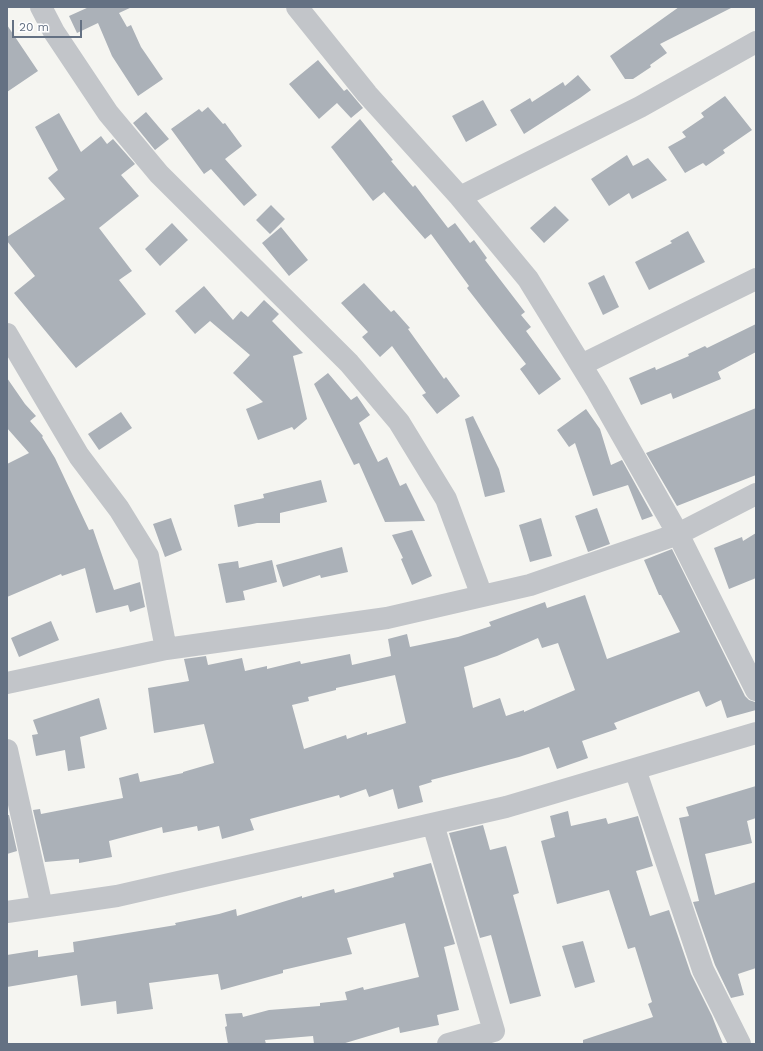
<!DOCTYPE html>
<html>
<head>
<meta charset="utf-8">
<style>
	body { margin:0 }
	#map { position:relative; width:763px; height:1051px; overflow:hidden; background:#f5f5f1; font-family:"Work Sans",sans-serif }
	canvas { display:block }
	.frame { position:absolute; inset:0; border:8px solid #647183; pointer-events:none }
	.scale { position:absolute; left:12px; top:20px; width:70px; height:18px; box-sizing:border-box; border:2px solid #647183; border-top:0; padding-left:5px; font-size:12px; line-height:14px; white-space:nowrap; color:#647183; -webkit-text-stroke:3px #fff; paint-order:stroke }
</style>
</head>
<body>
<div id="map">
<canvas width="763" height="1051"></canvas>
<div class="frame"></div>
<div class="scale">20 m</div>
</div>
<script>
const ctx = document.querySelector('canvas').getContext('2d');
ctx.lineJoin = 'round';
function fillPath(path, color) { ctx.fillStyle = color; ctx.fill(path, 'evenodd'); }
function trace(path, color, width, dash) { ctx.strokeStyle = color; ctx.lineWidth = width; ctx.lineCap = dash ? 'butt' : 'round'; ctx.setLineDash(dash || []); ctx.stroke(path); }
fillPath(new Path2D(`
	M89,7H132L119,13L127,27L131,25L141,47L163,79L138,96L112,56L98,23L77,33L69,16Z
	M679,7H733L660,44L667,53L650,65L651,67L633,79H625L610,56Z
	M7,25L38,71L7,92Z
	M318,60L344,91L347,89L363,108L351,118L337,103L319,119L289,84Z
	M578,75L591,90L580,98L524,134L510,110L530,98L532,102L563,82L565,86Z
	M725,96L752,130L723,150L725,153L706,166L703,163L685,173L668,147L686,137L682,132L704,117L701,113Z
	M483,100L497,125L466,142L452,116Z
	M208,107L223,124L225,123L242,146L225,159L257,195L244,206L211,169L204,174L171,129L199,109L202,112Z
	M146,112L169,139L155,150L133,123Z
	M59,113L81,152L101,136L107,144L113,139L135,164L121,175L139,196L99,228L132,271L119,280L146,314L76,368L14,293L35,276L7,241V237L65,199L48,178L58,170L35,127Z
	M360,119L393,160L391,161L413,187L415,185L448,228L455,223L470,243L474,240L487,258L485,260L525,312L521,315L531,327L526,331L561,379L539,395L520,369L526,364L467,288L469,286L431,234L425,239L384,192L373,201L331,147Z
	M627,155L633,166L648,158L667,180L632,199L629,193L609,206L591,179Z
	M271,205L285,219L270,234L256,220Z
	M555,206L569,220L544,243L530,228Z
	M172,223L188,240L160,266L145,249Z
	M281,227L308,260L289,276L262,243Z
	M688,231L705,262L649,290L635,262L672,243L670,241Z
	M604,275L619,307L603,315L588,283Z
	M364,283L391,312L394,310L410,328L408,329L444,379L446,377L460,396L437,414L422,395L426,393L392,346L380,357L362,337L368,332L341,303Z
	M204,286L233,320L241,311L248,317L264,300L279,314L272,321L303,353L293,356L307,419L294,430L292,427L258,440L246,409L263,402L233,373L250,355L210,321L195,334L175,311Z
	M756,324V352L718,372L721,379L673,399L671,393L641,405L629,378L655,367L656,370L689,356L688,354L705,346L707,348Z
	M328,373L351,400L357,396L370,415L359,423L378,462L387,457L400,486L406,483L425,521L385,522L359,463L354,465L314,384Z
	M7,378L25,404L36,416L30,421L43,436L42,437L55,458L89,530L93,529L114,590L140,582L145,607L130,612L128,605L96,613L85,568L62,576L61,574L7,597V464L29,453L7,428Z
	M756,408V475L677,506L646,453Z
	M586,409L600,429L611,465L622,460L653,516L642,520L628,485L593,496L575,443L569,447L557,430Z
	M121,412L132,428L99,450L88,434Z
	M473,416L499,469L505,492L485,497L465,419Z
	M321,480L327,502L280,513V523H257L238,527L234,505L264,498L263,494Z
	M597,508L610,544L588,552L575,516Z
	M171,518L182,550L165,557L153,524Z
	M541,518L552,556L530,562L519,525Z
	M412,530L432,576L412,585L401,559L403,558L392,535Z
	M756,533V578L729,589L714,548L742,537L743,541Z
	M342,547L348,572L321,578L320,575L283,587L276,565Z
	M672,549L745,696L749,700L755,702L756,710L727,718L721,700L706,707L699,691L614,723L617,729L582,741L588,758L557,769L549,747L519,757L431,780L432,782L419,786L423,802L398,809L393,789L369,797L366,789L340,798L339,795L250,819L254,830L222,839L219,826L198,831L197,826L163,833L162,827L109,841L112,857L79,863V859L45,862L33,810L40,809L41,814L123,798L119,778L138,773L140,782L183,773V772L214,763L204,724L154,733L148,688L189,681L184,659L206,656L208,665L242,658L245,671L267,666V669L300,661L301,664L350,654L352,665L391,656L388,639L407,634L410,647L458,637L491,626L489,622L545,602L547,608L585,595L607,659L680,632L661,595H659L644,560ZM538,638L542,648L558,643L575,690L524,712V710L506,716L500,698L473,708L464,667L497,656ZM395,675L406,723L367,735V732L347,739L346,735L304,749L292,705L309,701L308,697L336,690V688Z
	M272,560L277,582L243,591L245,600L226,603L218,564L238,561L239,568Z
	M51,621L59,640L19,657L11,638Z
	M99,698L107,729L80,737L85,768L68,771L65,750L36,756L32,735L38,734L33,720Z
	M756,786V818L747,821L752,843L705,854L715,895L756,882V968L738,974L744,995L731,998L715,965L693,902L699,901L679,818L689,816L686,807Z
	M568,811L571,826L606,818L608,824L638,816L653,866L636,871L650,916L669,910L691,974L712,1016L723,1044H583V1040L653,1017L648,1004L652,1002L635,947L628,949L609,890L557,904L541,841L555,837L550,816Z
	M7,815H9L17,851L7,854Z
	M483,825L490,850L506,846L519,893L513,895L541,996L510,1004L491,935L480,938L449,833Z
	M431,863L455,944L444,947L459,1010L437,1015L439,1025L400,1033L399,1027L342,1044H314L313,1036L265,1040L266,1044H228L225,1027L227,1026L225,1014L242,1013L243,1017L269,1010L320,1006V1003L347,1000L345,992L363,987L364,990L419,977L405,923L347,938L352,954L283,970V973L221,990L218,974L149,983L153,1009L117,1014L116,1001L81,1006L77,975L7,987V955L38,950V957L74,952L73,942L176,925L175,923L219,914L236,909L237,916L302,896V898L334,889L335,893L394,877L393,873Z
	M583,941L595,982L575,988L562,946Z`), '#abb1b8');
trace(new Path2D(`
	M41,7L54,32L108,113L159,174L349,363L399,422L446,499L482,596
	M297,7L367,94L460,197L528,279L597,391L678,534L756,690
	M460,197L640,107L756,42
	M7,334L79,456L119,509L148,556L166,649
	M581,365L756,279
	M7,683L166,649L387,618L530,585L678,534L756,494
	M7,750L42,907
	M635,769L703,970L740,1044
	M433,824L494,1031L448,1044
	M7,912L117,896L506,807L756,733`), '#c2c5c9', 22);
</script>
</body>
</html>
